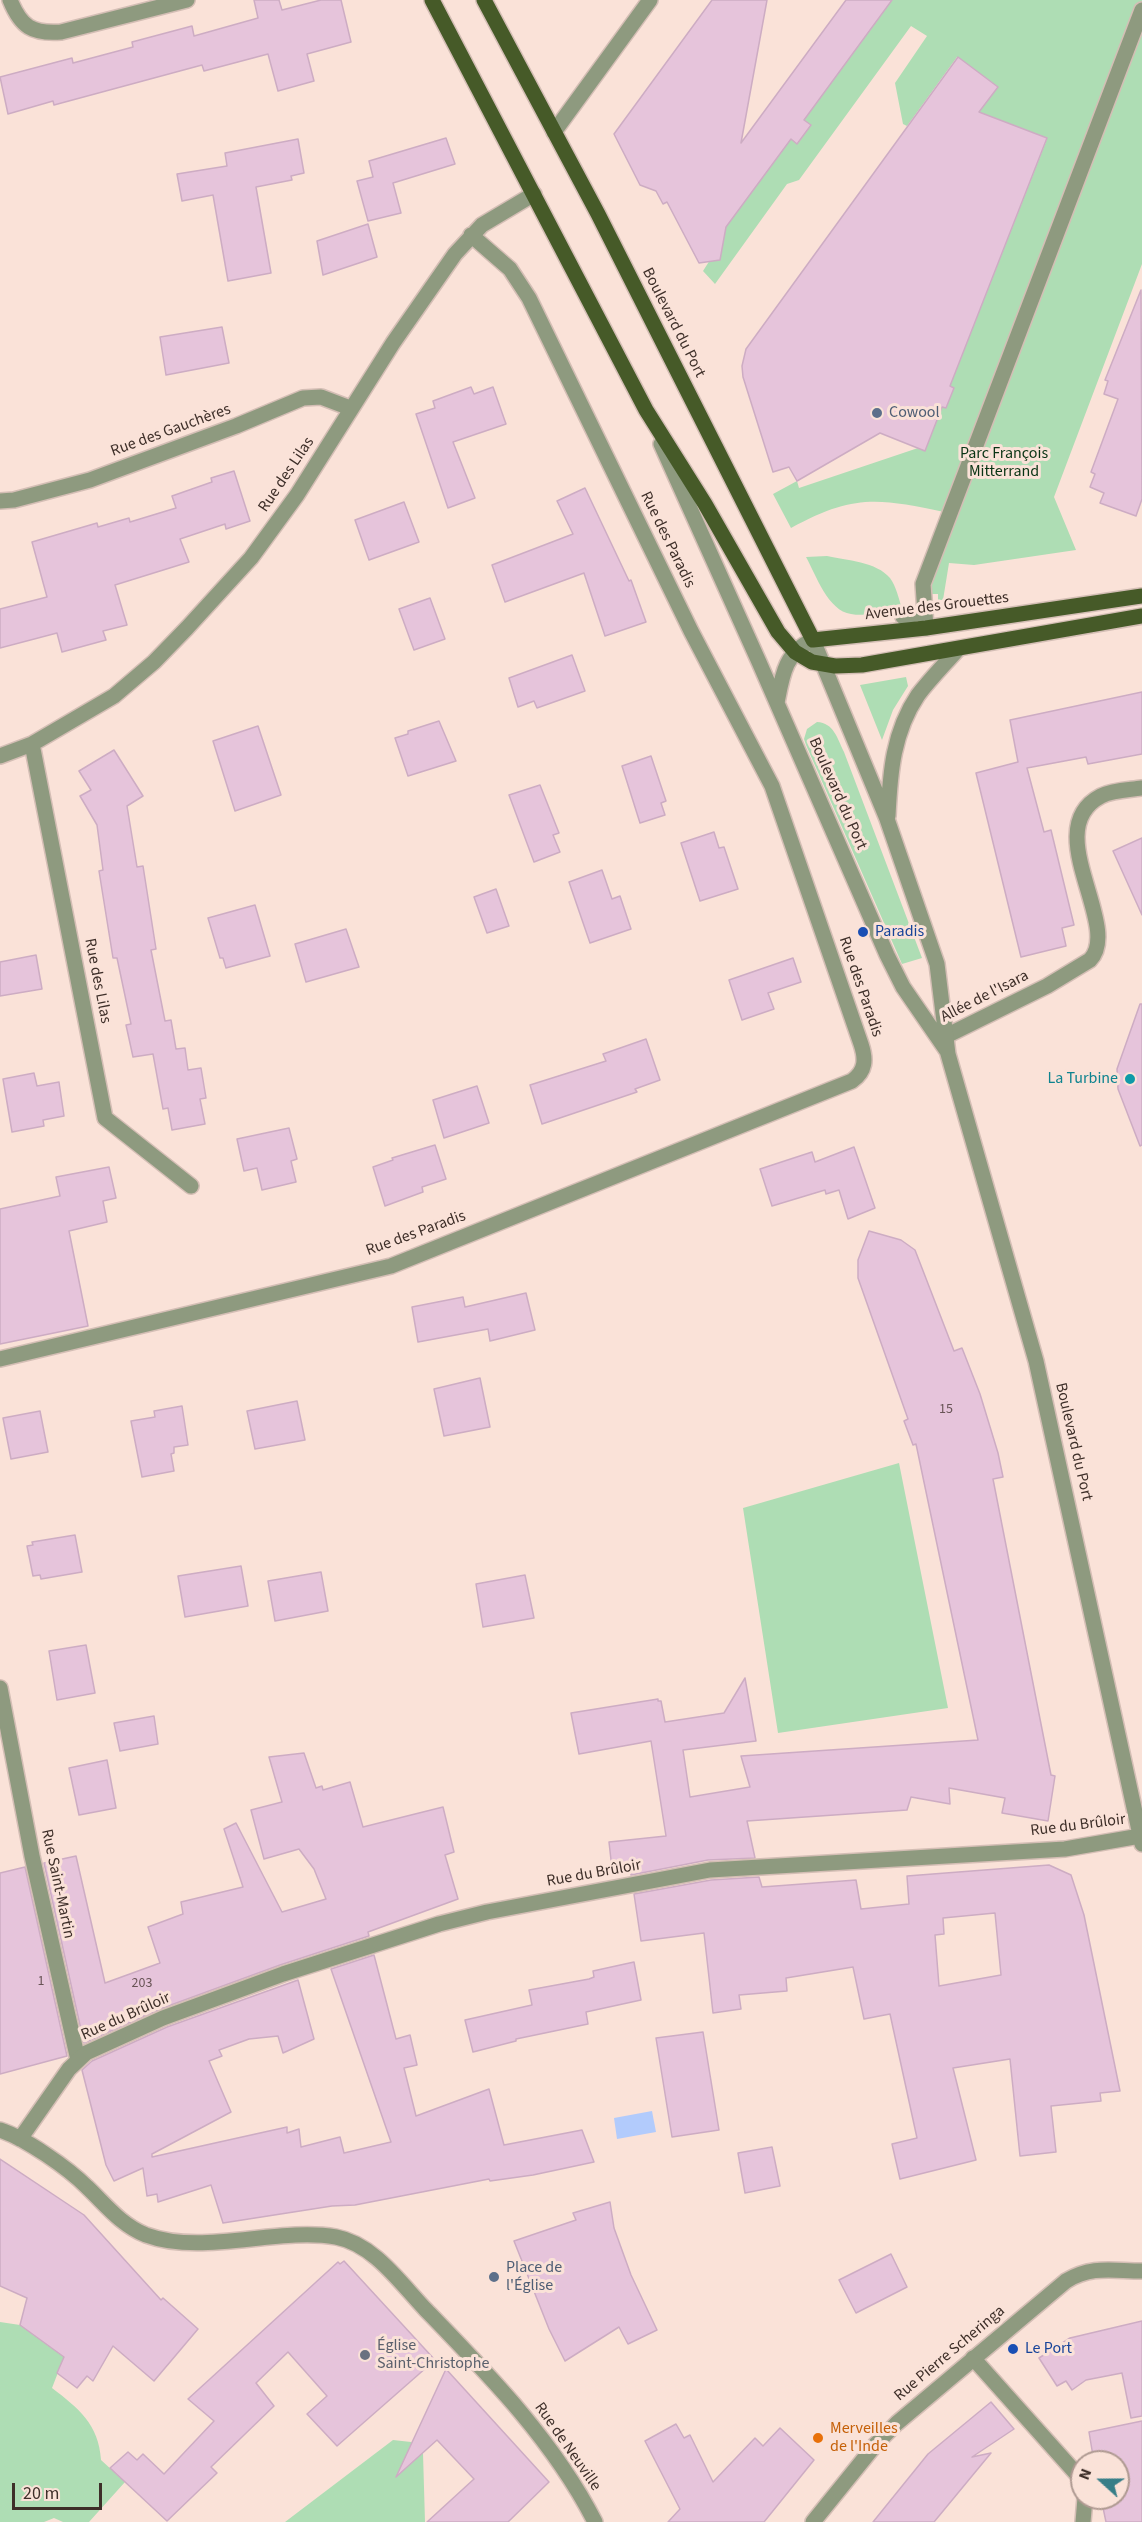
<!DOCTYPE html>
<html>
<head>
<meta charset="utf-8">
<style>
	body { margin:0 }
	#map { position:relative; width:1142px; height:2522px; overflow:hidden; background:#fae2d8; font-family:"Source Sans 3",sans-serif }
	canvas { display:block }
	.north { position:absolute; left:1070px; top:2450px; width:60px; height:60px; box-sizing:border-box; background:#fae2d8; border:2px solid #af9a92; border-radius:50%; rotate:291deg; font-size:16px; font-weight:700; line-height:24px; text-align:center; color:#3e2f29 }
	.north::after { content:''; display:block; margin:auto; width:21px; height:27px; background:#377e88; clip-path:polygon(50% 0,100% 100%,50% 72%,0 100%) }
	.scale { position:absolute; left:12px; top:2483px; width:90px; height:27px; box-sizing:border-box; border:3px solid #3e2f29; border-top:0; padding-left:8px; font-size:18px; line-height:21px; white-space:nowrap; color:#3e2f29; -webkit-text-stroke:4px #fae2d8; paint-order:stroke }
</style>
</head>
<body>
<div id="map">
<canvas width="1142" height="2522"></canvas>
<div class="north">N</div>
<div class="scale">20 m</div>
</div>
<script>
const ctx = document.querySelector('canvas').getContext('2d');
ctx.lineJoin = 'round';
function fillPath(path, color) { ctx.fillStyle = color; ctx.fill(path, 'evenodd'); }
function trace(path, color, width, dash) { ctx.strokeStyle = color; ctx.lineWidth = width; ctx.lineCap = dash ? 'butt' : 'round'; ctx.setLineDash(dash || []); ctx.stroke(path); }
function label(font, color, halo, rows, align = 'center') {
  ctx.font = font + ' "Source Sans 3",sans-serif'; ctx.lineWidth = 6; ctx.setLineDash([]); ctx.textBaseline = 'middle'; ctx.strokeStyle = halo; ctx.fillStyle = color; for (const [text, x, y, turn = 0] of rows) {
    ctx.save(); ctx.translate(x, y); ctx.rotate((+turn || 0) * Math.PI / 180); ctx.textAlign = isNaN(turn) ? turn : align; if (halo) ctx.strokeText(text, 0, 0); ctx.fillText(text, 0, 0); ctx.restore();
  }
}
fillPath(new Path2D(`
	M892,0H1142V264L1054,497L1076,550L974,565L949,563L943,600H938V594H931L929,581L944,512C878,498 853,494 791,528L773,494L797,481L799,488L918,448L925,451L942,407L954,388L950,386L1047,139L969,126L997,86L957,57L907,126L903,124L895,83L927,36L911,26L799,180L787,184L715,284L703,271L710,260L719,258L726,227L791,139L798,143L811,125L804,120Z
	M827,556C846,560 877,562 890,578C896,586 899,599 902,609C886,611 867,617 851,614C828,611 816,575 806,557Z
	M906,677L908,686L893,710L882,740L860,685Z
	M817,722C834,723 837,738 844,752L922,958L902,964L806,745L804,739L807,729Z
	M899,1463L948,1708L778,1733L743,1508Z
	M0,2322L20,2325L64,2357L52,2388C78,2408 99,2424 101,2460L125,2482L89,2522H63L54,2518L44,2522H0Z
	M393,2440L411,2442L423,2453L425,2522H285Z`), '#aeddb4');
fillPath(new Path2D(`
	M652,2111L656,2132L617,2139L614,2118Z`), '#b2cbfc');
const building = new Path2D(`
	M254,0H279L282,10L321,0H341L351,42L307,54L314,81L278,91L268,54L204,71L202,65L54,105L53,101L8,114L0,77L72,58L73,63L133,47L132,42L192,26L194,36L258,18Z
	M712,0H767L741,143L846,0H892L804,120L811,125L797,144L791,139L726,227L720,260L699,263L667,202L663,204L656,191L640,185L614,134Z
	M958,57L998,87L979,112L1047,138L950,386L954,388L946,408L942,407L925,451L880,433L797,481L789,467L773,472L743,377L742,366L746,349Z
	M446,138L455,164L393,183L401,213L368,221L357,181L373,177L369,161Z
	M298,139L304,173L291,176L292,180L256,187L271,273L228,281L213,195L182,201L177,174L227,166L225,153Z
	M368,224L377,257L323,275L317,241Z
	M1141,290L1142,499L1136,516L1100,503L1104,493L1090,487L1095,474L1091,472L1118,399L1104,394L1108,381L1105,380Z
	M222,327L229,363L166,375L160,337Z
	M471,387L474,394L493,387L506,424L453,442L475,498L448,508L416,414L435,408L433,401Z
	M234,471L250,521L226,529L225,524L180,539L189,562L115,585L127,625L103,631L106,640L62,652L57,633L0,648V609L47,597L32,542L97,523L98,527L129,518L130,522L176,508L172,496L212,482L211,478Z
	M585,488L629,581L631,580L646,622L605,636L584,573L505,602L492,565L573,534L557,501Z
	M404,502L419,542L369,560L355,520Z
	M430,598L445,639L414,650L399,609Z
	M572,655L585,691L537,708L534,701L518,707L509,678Z
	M1142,692V754L1088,764L1086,757L1027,768L1044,832L1051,830L1074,925L1062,928L1066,946L1021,957L976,773L1018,762L1010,720Z
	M439,721L456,761L408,776L395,738L408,734V731Z
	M258,726L281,795L235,811L213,741Z
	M114,750L143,796L127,806L137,867L143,866L156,949L151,950L165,1021L171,1020L176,1049L185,1048L188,1070L201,1068L206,1098L200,1099L205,1124L172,1130L168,1108L163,1109L153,1054L133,1057L126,1025L131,1024L117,958H113L99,871L103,870L97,825L80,796L91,790L79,771Z
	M651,756L666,801L661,803L665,815L640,823L622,766Z
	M540,785L559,833L553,835L560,852L534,862L509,795Z
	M714,832L719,848L724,847L738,889L700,901L681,843Z
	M1142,838V915L1113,851Z
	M602,870L612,899L620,896L631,929L590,943L569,882Z
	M496,889L509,926L487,933L474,897Z
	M255,905L270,956L226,968L223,958H220L208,918Z
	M346,929L359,967L306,982L295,944Z
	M36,955L42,989L0,996V962Z
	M793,958L801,982L768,993L774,1009L742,1020L729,980Z
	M1140,1004H1142V1145L1140,1146L1118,1089L1117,1069Z
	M646,1039L660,1080L635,1089L637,1092L542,1124L530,1085L606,1061L603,1054Z
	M34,1073L37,1086L59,1082L64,1116L43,1120L44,1126L12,1132L3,1079Z
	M477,1086L489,1123L444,1138L433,1100Z
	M289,1128L297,1159L291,1161L296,1182L262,1190L257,1168L244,1171L237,1139Z
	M435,1145L446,1179L422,1187L423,1192L385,1206L373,1167L393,1160L392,1158Z
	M854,1147L875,1208L848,1219L839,1190L826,1194L825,1190L772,1206L760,1169L812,1152L815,1162Z
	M109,1167L116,1198L103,1201L107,1222L69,1231L88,1326L0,1344V1209L60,1196L56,1177Z
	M869,1231L901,1240L915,1250L954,1351L962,1348L980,1394L998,1453L1003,1477L993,1479L1051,1775L1055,1776L1048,1821L1002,1813L1005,1798L949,1788L950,1804L911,1797L907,1810L747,1821L755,1858L708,1860L631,1875L629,1866L612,1869L609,1842L666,1836L651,1741L579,1754L571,1713L658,1699V1701H661L665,1722L724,1713L745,1678L756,1741L683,1750L690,1797L750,1787L741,1756L978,1740L916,1444L913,1445L904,1421L908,1419L858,1278V1260Z
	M526,1293L535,1330L490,1341L488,1329L418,1342L412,1307L463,1297L465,1307Z
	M480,1378L490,1427L444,1436L434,1389Z
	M297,1401L305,1440L255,1449L247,1411Z
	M182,1406L188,1445L174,1447V1453L171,1454L174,1471L142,1477L131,1421L155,1417L154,1411Z
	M40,1411L48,1452L11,1459L3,1418Z
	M75,1535L82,1572L41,1579L40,1575L33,1576L27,1546L33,1545L32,1542Z
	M241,1566L248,1606L185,1617L178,1576Z
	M321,1572L328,1611L275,1621L268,1581Z
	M525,1575L534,1618L483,1627L476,1584Z
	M86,1645L95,1693L57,1700L49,1651Z
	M154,1716L158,1744L120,1751L114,1723Z
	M304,1753L316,1788L322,1786L323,1790L350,1782L363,1827L443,1807L454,1852L445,1855L458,1899L368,1932L369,1936L280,1965L160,2009L84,2043L44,1863L76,1856L105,1983L160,1963L148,1927L183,1914L181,1902L243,1887L224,1829L236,1823L282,1912L326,1899L314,1869L299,1849L264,1859L251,1810L282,1802L269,1757Z
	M107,1760L116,1808L79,1815L69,1768Z
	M1049,1865L1071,1875L1084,1915L1120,2091L1100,2093L1101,2101L1051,2106L1056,2152L1020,2156L1010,2059L953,2068L976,2160L900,2179L892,2144L917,2138L890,2014L864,2019L853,1967L786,1978L787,1991L739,1995L741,2009L713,2013L704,1933L641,1941L634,1894L711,1880L759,1877L762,1887L856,1880L861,1909L909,1904L907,1876ZM995,1913L1001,1975L939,1986L935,1935L944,1934L943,1918Z
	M25,1867L67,2056L0,2074V1873Z
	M374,1955L396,2039L410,2035L417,2065L404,2068L416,2116L489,2089L504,2145L582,2130L594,2162L533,2175L490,2181L489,2179L355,2205L332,2206L223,2223L211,2185L158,2202L157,2194L147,2196L143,2168L114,2181L106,2165L82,2070L92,2061L167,2027L298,1980L314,2039L283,2053L278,2036L249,2039L219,2050L222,2056L209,2061L231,2112L152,2154V2157L287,2127V2133L299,2129L301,2147L340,2137L344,2153L391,2142L331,1969Z
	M634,1962L641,2000L586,2012L588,2024L516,2039V2041L473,2052L465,2020L532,2005L529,1990L589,1979L594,1977L593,1971Z
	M703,2032L719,2130L672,2137L656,2038Z
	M772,2147L780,2186L745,2193L738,2153Z
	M0,2159L84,2215L161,2300L163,2298L198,2329L154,2381L113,2346L93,2381L87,2376L77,2388L57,2373L64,2357L20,2325L27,2298L0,2286Z
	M610,2202L614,2228L631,2275L657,2330L628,2344L619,2327L565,2361L549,2329L514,2241L576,2220L573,2213Z
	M891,2254L907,2287L856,2313L839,2280Z
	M344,2261L435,2360L337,2446L307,2414L327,2396L288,2352L256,2383L274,2406L211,2467L217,2473L167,2521L110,2468L128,2452L137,2460L143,2454L164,2474L214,2421L188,2399L338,2262L340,2264Z
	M1142,2321V2416L1131,2418L1122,2373L1086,2380L1072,2390L1066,2381L1057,2386L1039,2358L1070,2338Z
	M446,2369L549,2482L508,2522H427L474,2479L437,2440L396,2477Z
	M991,2402L1014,2429L972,2457L991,2453L934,2522H873L928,2454Z
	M1142,2421V2522H1106L1101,2498H1118V2462H1094L1089,2432Z
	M676,2424L684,2438L690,2435L713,2482L755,2438L763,2446L780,2428L814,2460L764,2522H668L680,2509L645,2441Z`);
fillPath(building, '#e6c4db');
trace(building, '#cdacc3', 1.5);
const pedestrian = new Path2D(`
	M903,617L925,612
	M926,628L923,584L1142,10`);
const minor = new Path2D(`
	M10,0C21,27 32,34 61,32L187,0
	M554,132L650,0
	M0,501L14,500L90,480L236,426L303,398L321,397L350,408
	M32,744L105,1118L191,1186
	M0,756L32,744L114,696L154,662L187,628L251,558L297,495L393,343L455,254L482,225L534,194
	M940,1039L1047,986L1090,960C1123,926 1038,829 1101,796C1113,790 1129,790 1142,788
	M0,1359L391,1266L852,1081C866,1071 866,1059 861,1044L772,786L691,631L529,298L510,269L471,235
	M0,1688L32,1856L78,2060
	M973,2358L1082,2480
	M1083,2522L1085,2498`);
const tertiary = new Path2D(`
	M661,444L759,662L887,955L903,987L947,1051
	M777,703C782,676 785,652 813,640L887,819L937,964L948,1054L1036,1361L1142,1844
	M888,816C890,773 893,732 918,695C930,679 945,664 958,649
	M0,2130C25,2138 68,2168 87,2187C106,2205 121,2225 146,2235C203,2256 277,2227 336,2237C374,2244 401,2284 426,2310C489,2375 554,2441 595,2522
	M20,2139L69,2069L86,2053L163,2018L283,1974L439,1924L487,1912L710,1870L1065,1849L1140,1836
	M813,2522L876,2444L897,2423L1066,2281C1092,2265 1113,2271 1142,2271`);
const primary = new Path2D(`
	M432,0L646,410L705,504L778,632L795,652L812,662L835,666L862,665L1142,616
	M484,0L598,214L813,640L926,628L1142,596`);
trace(pedestrian, '#d4beb5', 18);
trace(minor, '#d4beb5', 18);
trace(tertiary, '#d4beb5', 18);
trace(primary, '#d4beb5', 18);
trace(pedestrian, '#8e9a7f', 15);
trace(minor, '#8e9a7f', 15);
trace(tertiary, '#8e9a7f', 15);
trace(primary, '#465a28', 15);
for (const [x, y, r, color] of [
	[877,413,6,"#5c6f8a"],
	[863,932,6,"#1a4fb4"],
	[1130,1079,6,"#0f9aa8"],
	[494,2277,6,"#5c6f8a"],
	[1013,2349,6,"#1a4fb4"],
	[365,2355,6,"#6b7280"],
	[818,2438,6,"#e8710a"]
]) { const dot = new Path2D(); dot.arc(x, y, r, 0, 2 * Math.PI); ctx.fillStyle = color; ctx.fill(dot); trace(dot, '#fae2d8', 2); }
label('14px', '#685456', null, [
	["15",946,1410],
	["1",41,1982],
	["203",142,1984]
]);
label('16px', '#3e2f29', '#fae2d8', [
	["Boulevard du Port",673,323,63],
	["Rue des Gauchères",171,431,-20],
	["Rue des Lilas",287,475,-56],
	["Rue des Paradis",667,540,64],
	["Avenue des Grouettes",937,607,-7],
	["Boulevard du Port",837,794,66],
	["Rue des Lilas",97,981,79],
	["Rue des Paradis",860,987,71],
	["Allée de l'Isara",985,997,-27],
	["Rue des Paradis",416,1234,-20],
	["Boulevard du Port",1073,1442,77],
	["Rue du Brûloir",1078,1826,-7],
	["Rue du Brûloir",594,1874,-10],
	["Rue Saint-Martin",57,1884,78],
	["Rue du Brûloir",126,2017,-24],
	["Rue Pierre Scheringa",950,2354,-40],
	["Rue de Neuville",567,2447,55]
]);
label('16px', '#4e5e75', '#fae2d8', [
	["Cowool",889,413],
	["Place de",506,2268],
	["l'Église",506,2286]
], 'left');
label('16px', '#093414', '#fae2d8', [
	["Parc François",1004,454],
	["Mitterrand",1004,472]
]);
label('16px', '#164399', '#fae2d8', [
	["Paradis",875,932],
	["Le Port",1025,2349]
], 'left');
label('16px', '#0d838f', '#fae2d8', [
	["La Turbine",1118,1079]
], 'right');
label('16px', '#5b616d', '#fae2d8', [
	["Église",377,2346],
	["Saint-Christophe",377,2364]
], 'left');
label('16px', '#c56008', '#fae2d8', [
	["Merveilles",830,2429],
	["de l'Inde",830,2447]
], 'left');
</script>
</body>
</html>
